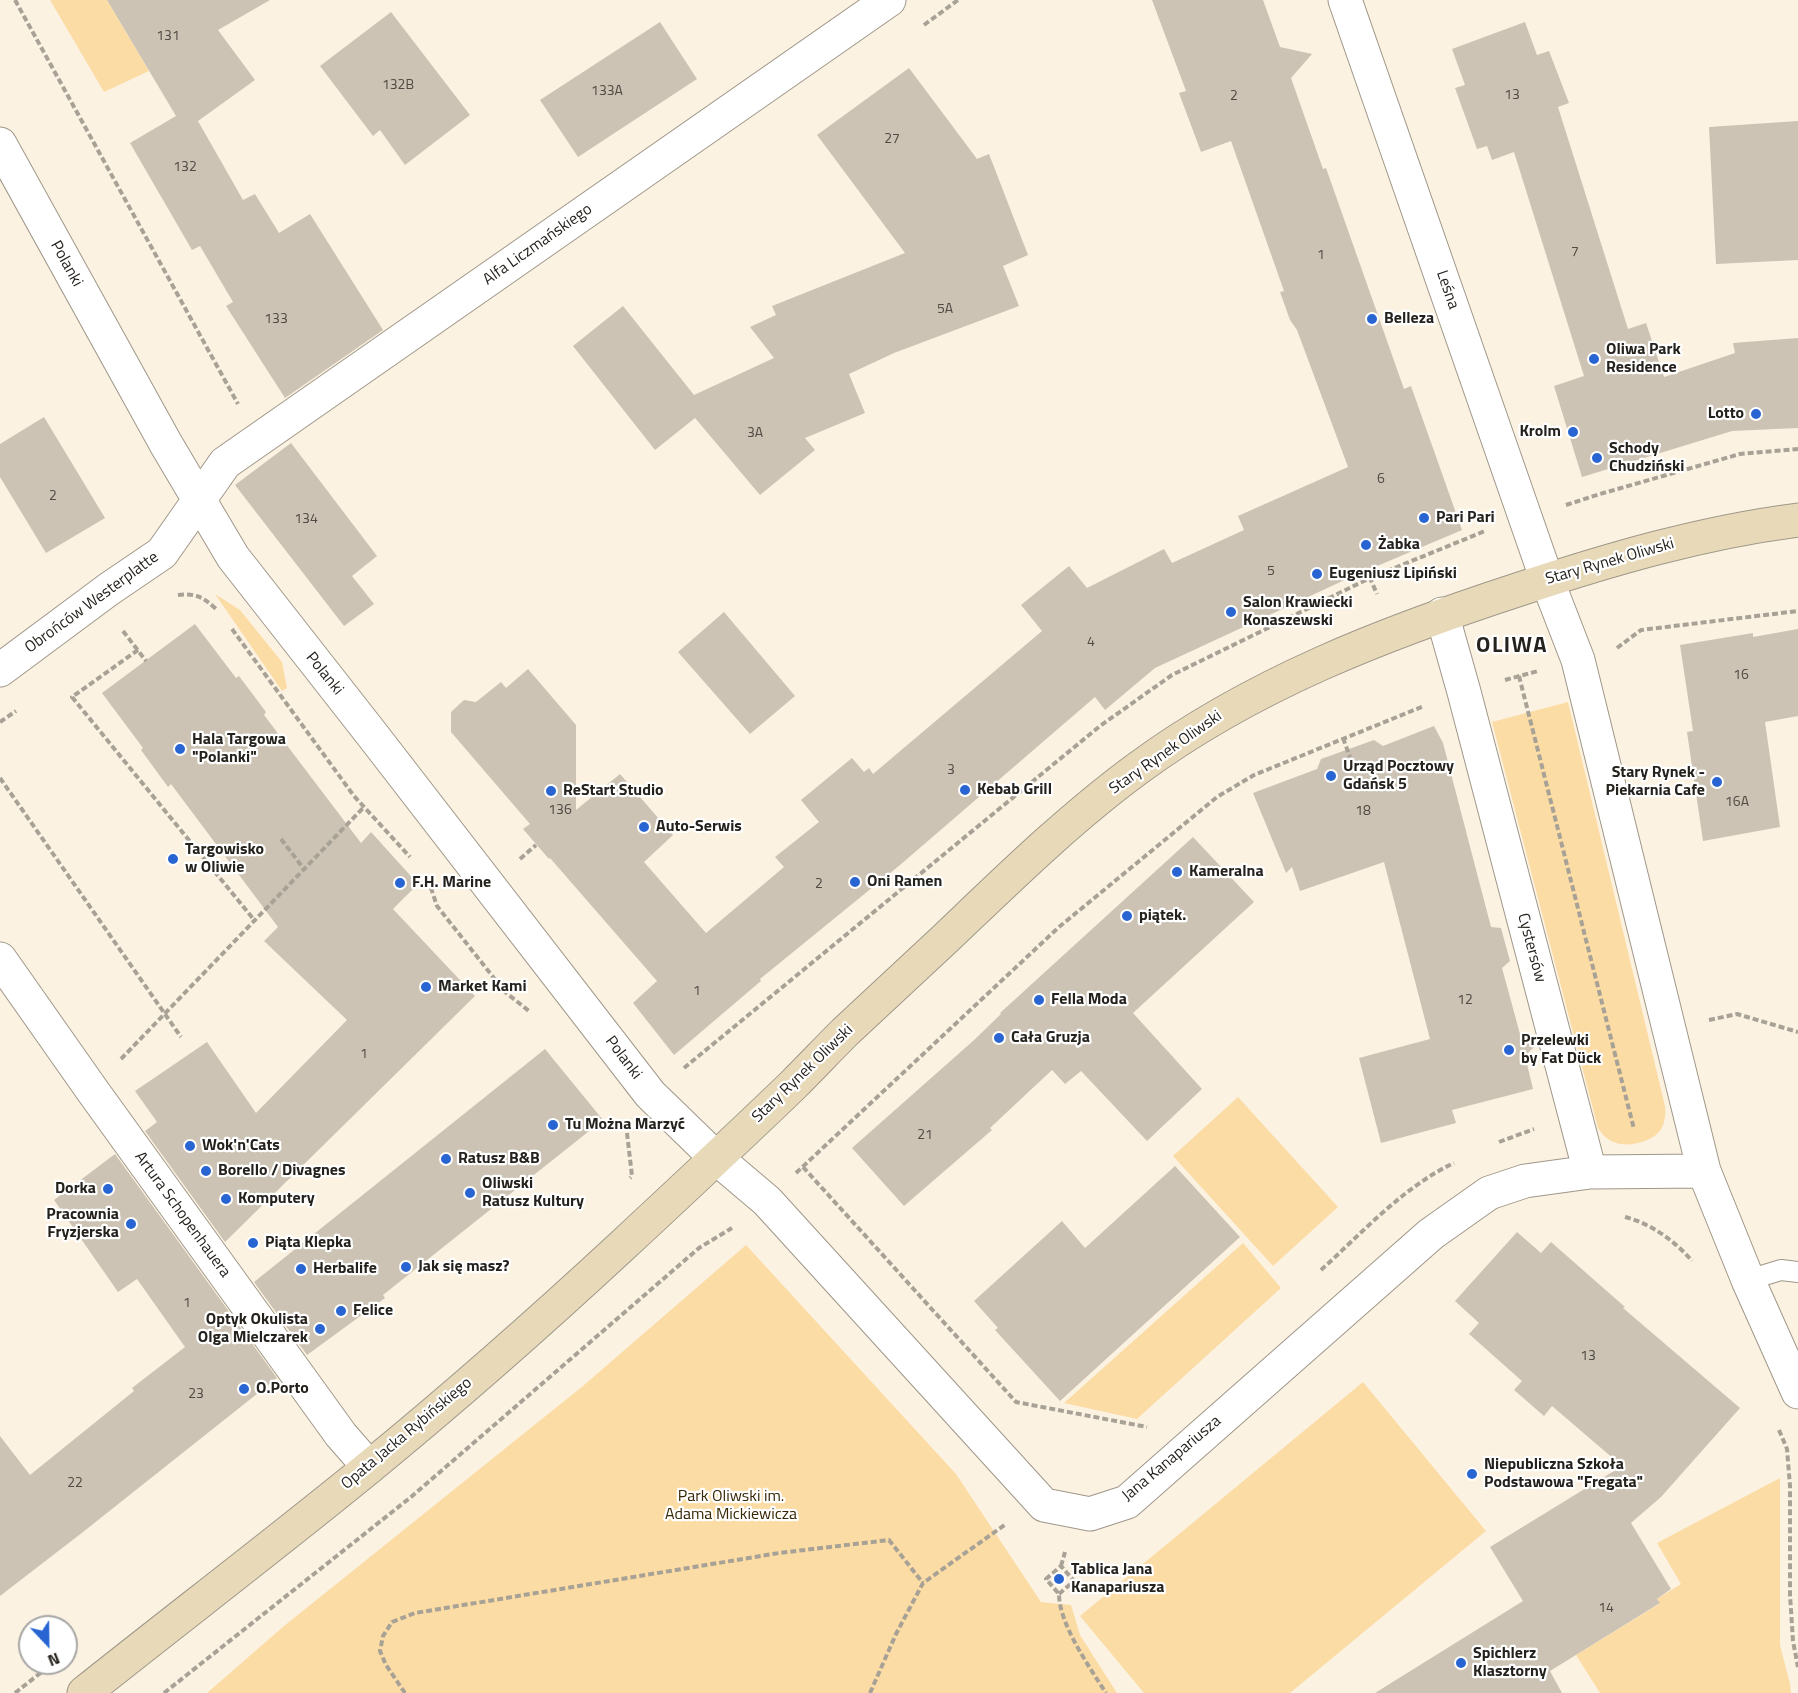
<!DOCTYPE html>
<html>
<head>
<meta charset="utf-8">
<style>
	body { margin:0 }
	#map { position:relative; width:1798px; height:1693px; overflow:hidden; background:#fbf2e2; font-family:"Titillium Web",sans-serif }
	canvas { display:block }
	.north { position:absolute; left:18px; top:1615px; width:60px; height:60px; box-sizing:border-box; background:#fff; border:2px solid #a8a7a5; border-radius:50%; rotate:158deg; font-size:16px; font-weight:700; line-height:24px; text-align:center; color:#25221d }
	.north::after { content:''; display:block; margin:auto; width:21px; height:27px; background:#2965d2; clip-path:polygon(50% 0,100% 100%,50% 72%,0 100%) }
</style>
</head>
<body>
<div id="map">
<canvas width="1798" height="1693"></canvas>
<div class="north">N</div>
</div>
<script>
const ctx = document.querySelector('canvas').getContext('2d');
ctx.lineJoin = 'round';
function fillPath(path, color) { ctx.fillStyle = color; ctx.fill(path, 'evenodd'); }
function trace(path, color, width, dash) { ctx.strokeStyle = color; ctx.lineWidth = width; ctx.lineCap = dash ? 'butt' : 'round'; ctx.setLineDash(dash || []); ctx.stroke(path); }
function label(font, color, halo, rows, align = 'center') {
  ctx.font = font + ' "Titillium Web",sans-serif'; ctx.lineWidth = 4.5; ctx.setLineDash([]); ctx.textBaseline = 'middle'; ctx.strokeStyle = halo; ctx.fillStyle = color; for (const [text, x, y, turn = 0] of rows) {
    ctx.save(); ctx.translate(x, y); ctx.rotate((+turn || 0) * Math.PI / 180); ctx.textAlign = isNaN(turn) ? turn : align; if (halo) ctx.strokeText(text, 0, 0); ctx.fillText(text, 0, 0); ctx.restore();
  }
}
fillPath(new Path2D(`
	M50,0H107L149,71L104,92Z
	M215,594L240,610L282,662L287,688L282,691Z
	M1568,702L1665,1106C1666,1115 1665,1126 1658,1133C1647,1144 1621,1149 1608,1139C1604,1137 1601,1132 1598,1128L1492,722Z
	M1238,1097L1338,1207L1273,1266L1173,1156Z
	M1243,1243L1281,1288L1137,1419L1064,1403Z
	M746,1245L956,1474L1041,1602L1071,1605L1080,1635L1117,1693H207L284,1626L583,1386Z
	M1363,1382L1486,1531L1290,1693H1144L1080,1616Z
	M1780,1478V1645L1790,1684L1791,1693H1600L1576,1655L1659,1604L1657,1599L1681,1584L1657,1543Z`), '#fcdca5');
fillPath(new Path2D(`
	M107,0H270L218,30L255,80L198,121L243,200L255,194L279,233L310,214L383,330L285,398L226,306L233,302L200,246L192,250L130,143L176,116Z
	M1152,0H1263L1280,47L1312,54L1291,78L1323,169L1326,168L1404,389L1411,386L1462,530L1349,578L1155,668L1105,710L1095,697L900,865L760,979L761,981L674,1055L633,1003L657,981L550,858L549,859L523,829L530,824L451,732V712L464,700L476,702L501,682L506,688L528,669L576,725V810L620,774L673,835L644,862L706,933L784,867L775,857L819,822L801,800L852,758L864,772L869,768L873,774L1042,631L1021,605L1069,566L1087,588L1164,549L1172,563L1244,530L1238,516L1348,467L1297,330L1290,320L1280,292L1284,291L1231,141L1201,152L1179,93L1186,91Z
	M391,12L470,115L405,165L380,130L373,136L320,66Z
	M660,22L697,79L578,157L540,100Z
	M1525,22L1537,55L1549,51L1569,103L1558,107L1628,329L1646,323L1664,377L1735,353L1733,343L1798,338V428L1732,431L1582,477L1554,386L1584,376L1514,152L1492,160L1487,146L1477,149L1455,88L1465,85L1452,49Z
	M909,68L977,159L989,154L1028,255L1003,266L1019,306L894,353L849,374L865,413L805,438L815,450L760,495L695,418L655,450L573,346L623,306L694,395L774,358L750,327L776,315L772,306L905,253L817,135Z
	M1798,121V260L1716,264L1709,127Z
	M44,417L105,518L46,553L0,477V444Z
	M291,443L377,556L352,576L374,604L344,626L235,485Z
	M724,612L795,696L750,734L678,652Z
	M195,624L236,678L239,676L266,712L264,715L361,843L371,832L418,884L393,909L475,996L225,1242L145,1131L157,1122L135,1091L207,1042L256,1113L347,1020L264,941L278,927L171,784L168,787L141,750L143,748L102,693Z
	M1798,629V716L1765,722L1780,827L1703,841L1687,732L1693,731L1680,645L1753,633V637Z
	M1434,726L1443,743L1491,927L1501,928L1510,961L1502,968L1520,1034L1535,1038L1537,1044L1525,1056L1533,1089L1452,1110L1456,1123L1381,1143L1359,1058L1430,1039L1384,862L1300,891L1292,867L1286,873L1253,793L1317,769L1321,759L1374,740L1383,746Z
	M1193,837L1254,902L1133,1013L1202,1089L1147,1141L1081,1071L1065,1084L1052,1070L990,1128L992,1130L904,1206L852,1148L973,1041L1001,1014L1000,1013Z
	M545,1049L603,1120L383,1295L385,1298L307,1355L254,1282Z
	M115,1154L277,1378L83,1532L0,1596V1436L30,1475L134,1391L132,1388L185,1347L137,1279L118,1292L54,1200Z
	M1175,1166L1240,1237L1060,1401L995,1330L998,1328L974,1301L1062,1221L1085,1248Z
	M1517,1232L1541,1253L1551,1242L1625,1307L1623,1308L1740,1408L1661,1497L1631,1523L1671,1589L1657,1599L1660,1603L1550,1671L1562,1693H1375L1523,1601L1490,1547L1622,1466L1552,1406L1544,1416L1514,1390L1522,1381L1469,1334L1479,1323L1455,1301Z`), '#ccc3b4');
const service = new Path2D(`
	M1748,1280L1781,1270L1798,1272`);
const minor = new Path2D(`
	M1345,0L1547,580L1578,660L1704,1171L1748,1280L1798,1392
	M1442,614L1464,692L1590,1172
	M0,670L109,589L162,553L225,463L889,0
	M0,959L92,1090L341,1435L369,1467
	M715,1157L767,1201L1044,1505L1090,1514L1127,1502L1431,1234L1489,1193L1525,1181L1590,1172L1704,1171`);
const tertiary = new Path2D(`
	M0,144L166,444L233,557L374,737L650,1094L715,1157`);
const secondary = new Path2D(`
	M84,1693C178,1618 274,1545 367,1469C455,1397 540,1322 623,1245C680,1192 737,1139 793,1085C811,1067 828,1049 845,1032C879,1000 913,969 946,938C1008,879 1069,819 1137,769C1252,684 1385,633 1520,589C1611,559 1703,532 1798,520`);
trace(service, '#9f9789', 22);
trace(minor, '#9f9789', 35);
trace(tertiary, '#9f9789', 35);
trace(secondary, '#9f9789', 35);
trace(new Path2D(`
	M15,0L238,404
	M924,25L958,0
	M1566,505L1600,494L1740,454L1798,449
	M1370,578L1485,531
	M178,595C196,593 203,597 216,609
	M232,629L354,796L410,857
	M123,631L146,661
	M1617,648L1641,630L1798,611
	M138,650L72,697L255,921
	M1519,676L1634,1129
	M1505,680L1538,671
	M0,722L16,711
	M1343,738L1350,757
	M0,778L181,1037
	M281,839L304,869
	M520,859L536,845
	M428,879L437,906L505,992L529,1011
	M1709,1020L1737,1014L1798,1032
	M121,1059L364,807
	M684,1068L1100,726L1172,675L1370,578L1377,594
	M627,1133L632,1176L630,1178
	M1499,1142L1534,1129
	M803,1167L1016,1402L1147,1427
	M796,1173L1059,927L1217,797L1254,775L1424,706
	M1625,1217C1650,1223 1675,1241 1692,1261
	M1321,1270C1361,1234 1404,1186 1454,1163
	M1779,1430L1787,1449L1790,1486V1595L1793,1641L1798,1667
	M1061,1566L1065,1552
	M1059,1594L1074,1581L1061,1566L1046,1579L1059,1594C1059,1624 1090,1668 1106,1693
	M15,1693L48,1667
	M164,1693L411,1497L699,1248L732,1228
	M405,1693L386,1665L380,1651L383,1636L392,1622L415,1613L779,1553L889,1540L923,1583
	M870,1693L896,1634L923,1583L1006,1524`), '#a8a296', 4, [6, 3]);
trace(service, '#fff', 20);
trace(minor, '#fff', 33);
trace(tertiary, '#fff', 33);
trace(secondary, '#e8dab9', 33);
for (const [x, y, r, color] of [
	[1372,319,6,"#2965d2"],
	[1594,359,6,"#2965d2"],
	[1756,414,6,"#2965d2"],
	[1573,432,6,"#2965d2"],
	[1597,458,6,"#2965d2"],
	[1424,518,6,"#2965d2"],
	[1366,545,6,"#2965d2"],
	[1317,574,6,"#2965d2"],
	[1231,612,6,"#2965d2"],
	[180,749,6,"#2965d2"],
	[1331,776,6,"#2965d2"],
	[1717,782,6,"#2965d2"],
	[965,790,6,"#2965d2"],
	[551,791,6,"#2965d2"],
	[644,827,6,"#2965d2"],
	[173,859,6,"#2965d2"],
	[1177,872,6,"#2965d2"],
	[855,882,6,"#2965d2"],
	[400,883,6,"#2965d2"],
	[1127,916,6,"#2965d2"],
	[426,987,6,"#2965d2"],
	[1039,1000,6,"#2965d2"],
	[999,1038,6,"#2965d2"],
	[1509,1050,6,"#2965d2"],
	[553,1125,6,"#2965d2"],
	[190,1146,6,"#2965d2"],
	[446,1159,6,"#2965d2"],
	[206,1171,6,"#2965d2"],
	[108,1189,6,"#2965d2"],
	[470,1193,6,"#2965d2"],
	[226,1199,6,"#2965d2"],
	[131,1224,6,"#2965d2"],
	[253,1243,6,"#2965d2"],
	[406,1267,6,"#2965d2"],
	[301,1269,6,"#2965d2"],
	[341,1311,6,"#2965d2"],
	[320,1329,6,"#2965d2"],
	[244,1389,6,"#2965d2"],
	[1472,1474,6,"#2965d2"],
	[1059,1579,6,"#2965d2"],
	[1461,1663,6,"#2965d2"]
]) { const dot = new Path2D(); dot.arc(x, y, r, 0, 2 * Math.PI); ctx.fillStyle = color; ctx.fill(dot); trace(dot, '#fff', 2); }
label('14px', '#4f4a43', null, [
	["131",168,37],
	["132B",398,86],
	["133A",607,92],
	["13",1512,96],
	["2",1234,97],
	["27",892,140],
	["132",185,168],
	["7",1575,253],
	["1",1321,256],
	["5A",945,310],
	["133",276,320],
	["3A",755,434],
	["6",1381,480],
	["2",53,497],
	["134",306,520],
	["5",1271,572],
	["4",1091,643],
	["16",1741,676],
	["3",951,771],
	["16A",1737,803],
	["136",560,811],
	["18",1363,812],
	["2",819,885],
	["1",697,992],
	["12",1465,1001],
	["1",364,1055],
	["21",925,1136],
	["1",187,1304],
	["13",1588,1357],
	["23",196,1395],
	["22",75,1484],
	["14",1606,1609]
]);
label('16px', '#25221d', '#fff', [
	["Alfa Liczmańskiego",538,245,-35],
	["Polanki",66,264,61],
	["Leśna",1447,290,71],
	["Stary Rynek Oliwski",1610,562,-16],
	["Obrońców Westerplatte",92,603,-36],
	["Polanki",324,674,51],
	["Stary Rynek Oliwski",1166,753,-35],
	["Cystersów",1531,948,75],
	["Polanki",623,1058,53],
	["Stary Rynek Oliwski",803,1074,-44],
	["Artura Schopenhauera",182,1215,54],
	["Opata Jacka Rybińskiego",407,1434,-40],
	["Jana Kanapariusza",1172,1459,-40]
]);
label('bold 16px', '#25221d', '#fff', [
	["Belleza",1384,319],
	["Oliwa Park",1606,350],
	["Residence",1606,368],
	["Lotto",1744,414,"right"],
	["Krolm",1561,432,"right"],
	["Schody",1609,449],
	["Chudziński",1609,467],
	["Pari Pari",1436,518],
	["Żabka",1378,545],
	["Eugeniusz Lipiński",1329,574],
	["Salon Krawiecki",1243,603],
	["Konaszewski",1243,621],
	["Hala Targowa",192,740],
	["\"Polanki\"",192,758],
	["Urząd Pocztowy",1343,767],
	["Gdańsk 5",1343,785],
	["Stary Rynek -",1705,773,"right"],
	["Piekarnia Cafe",1705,791,"right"],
	["Kebab Grill",977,790],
	["ReStart Studio",563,791],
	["Auto-Serwis",656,827],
	["Targowisko",185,850],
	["w Oliwie",185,868],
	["Kameralna",1189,872],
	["Oni Ramen",867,882],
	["F.H. Marine",412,883],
	["piątek.",1139,916],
	["Market Kami",438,987],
	["Fella Moda",1051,1000],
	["Cała Gruzja",1011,1038],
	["Przelewki",1521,1041],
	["by Fat Dück",1521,1059],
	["Tu Można Marzyć",565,1125],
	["Wok'n'Cats",202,1146],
	["Ratusz B&B",458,1159],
	["Borello / Divagnes",218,1171],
	["Oliwski",482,1184],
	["Ratusz Kultury",482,1202],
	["Dorka",96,1189,"right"],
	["Komputery",238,1199],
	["Pracownia",119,1215,"right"],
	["Fryzjerska",119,1233,"right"],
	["Piąta Klepka",265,1243],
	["Jak się masz?",418,1267],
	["Herbalife",313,1269],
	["Felice",353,1311],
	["Optyk Okulista",308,1320,"right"],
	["Olga Mielczarek",308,1338,"right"],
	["O.Porto",256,1389],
	["Niepubliczna Szkoła",1484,1465],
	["Podstawowa \"Fregata\"",1484,1483],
	["Tablica Jana",1071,1570],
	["Kanapariusza",1071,1588],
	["Spichlerz",1473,1654],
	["Klasztorny",1473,1672]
], 'left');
label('16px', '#372704', '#fff', [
	["Park Oliwski im.",731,1497],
	["Adama Mickiewicza",731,1515]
]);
ctx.letterSpacing = '1.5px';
label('bold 22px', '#25221d', '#fff', [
	["OLIWA",1512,647]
]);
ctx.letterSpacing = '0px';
</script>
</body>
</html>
